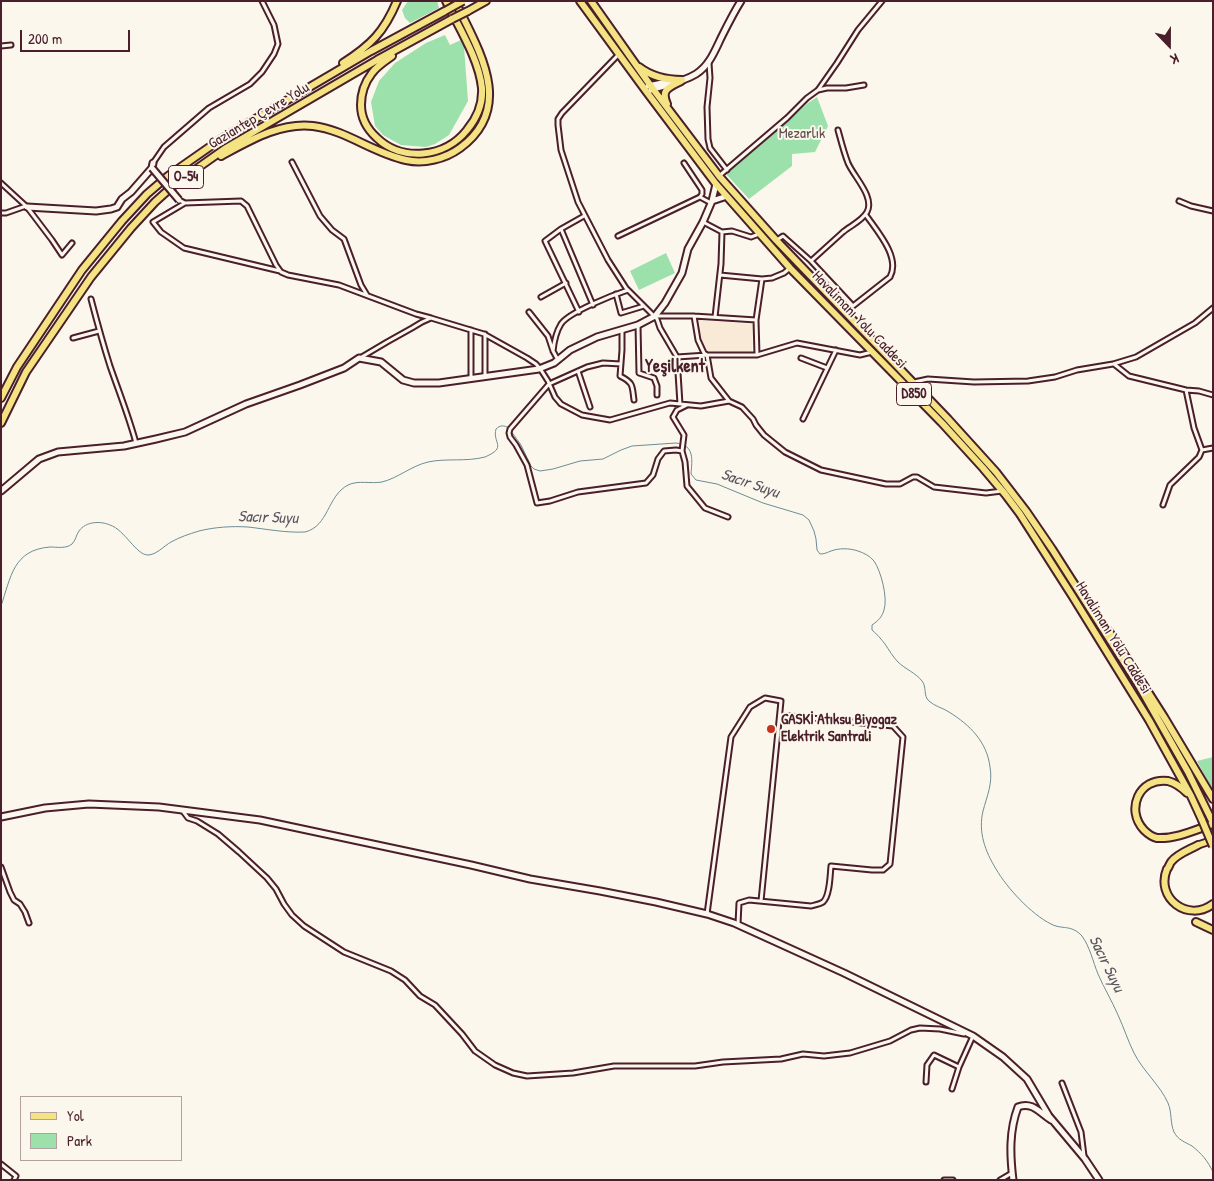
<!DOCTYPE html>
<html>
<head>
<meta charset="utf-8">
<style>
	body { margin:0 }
	#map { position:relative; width:1214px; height:1181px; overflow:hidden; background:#fbf7ec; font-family:"Patrick Hand",sans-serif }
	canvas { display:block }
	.frame { position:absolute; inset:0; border:2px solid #4a1f2b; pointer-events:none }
	.legend { position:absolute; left:20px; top:1096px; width:162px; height:65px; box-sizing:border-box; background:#fbf7ec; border:1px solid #b4a19f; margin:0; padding:6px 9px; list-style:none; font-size:15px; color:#4a1f2b }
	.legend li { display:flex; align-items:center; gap:10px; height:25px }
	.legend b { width:25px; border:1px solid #b4a19f }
	.north { position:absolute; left:1144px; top:20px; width:50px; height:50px; -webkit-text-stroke:4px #fbf7ec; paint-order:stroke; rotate:158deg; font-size:14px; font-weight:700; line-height:20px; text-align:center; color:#4a1f2b }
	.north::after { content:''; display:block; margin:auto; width:18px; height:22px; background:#4a1f2b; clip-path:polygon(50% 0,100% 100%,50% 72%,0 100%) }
	.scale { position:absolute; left:20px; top:30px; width:110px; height:22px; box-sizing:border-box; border:2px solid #4a1f2b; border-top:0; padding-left:6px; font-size:15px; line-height:18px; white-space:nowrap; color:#4a1f2b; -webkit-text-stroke:4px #fbf7ec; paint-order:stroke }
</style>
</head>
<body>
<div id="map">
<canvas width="1214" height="1181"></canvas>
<div class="frame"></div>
<ul class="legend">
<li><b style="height:6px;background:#f4e382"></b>Yol</li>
<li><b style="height:14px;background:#9ce0ab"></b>Park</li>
</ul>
<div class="north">K</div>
<div class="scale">200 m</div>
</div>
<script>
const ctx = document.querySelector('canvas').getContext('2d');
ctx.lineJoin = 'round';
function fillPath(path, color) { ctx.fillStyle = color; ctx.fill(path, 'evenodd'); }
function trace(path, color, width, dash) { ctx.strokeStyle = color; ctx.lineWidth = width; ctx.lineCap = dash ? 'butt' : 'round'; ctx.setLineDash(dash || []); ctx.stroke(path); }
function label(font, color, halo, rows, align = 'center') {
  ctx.font = font + ' "Patrick Hand",sans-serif'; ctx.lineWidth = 4; ctx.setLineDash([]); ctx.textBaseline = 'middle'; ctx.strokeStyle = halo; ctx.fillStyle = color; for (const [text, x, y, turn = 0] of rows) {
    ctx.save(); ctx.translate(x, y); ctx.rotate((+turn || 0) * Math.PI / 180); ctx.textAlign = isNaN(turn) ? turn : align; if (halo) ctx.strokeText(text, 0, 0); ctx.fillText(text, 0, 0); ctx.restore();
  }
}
fillPath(new Path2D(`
	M699,320L753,324L752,352H707L701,341Z`), '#f8ead6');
fillPath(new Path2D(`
	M408,1H437L439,8L410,23L405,18L402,10Z
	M445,35L450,45L461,40L464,47L468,101L449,135L435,144L426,147L401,145L383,135L375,126L371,102L379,81L395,63L426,43Z
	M817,97L828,126L815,152L792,154V166L749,199L726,174L753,149L782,126L808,103Z
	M666,253L675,273L639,290L630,271Z
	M1213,757V791L1197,761Z`), '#9ce0ab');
trace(new Path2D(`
	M511,431L521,445L531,466L534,469L540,471L553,469L580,461L603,459L621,450L632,446L676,443C695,445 692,460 691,474L696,480L717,484L763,503L803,515L809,520L814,531L816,539L817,550L820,554C824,554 826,553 831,551C839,548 849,548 858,551C864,553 870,556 874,561C881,571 888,598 884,610C882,617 878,621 872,625V630C877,634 881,639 885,644C889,650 893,657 898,662C905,669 916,673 922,681C927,687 923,696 929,701C934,706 943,708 949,712C970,725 987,742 990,767C993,783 987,796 983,811C978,832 985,851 996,869C1007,888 1031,914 1051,924C1062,930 1071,924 1082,936C1090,947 1093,962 1098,974C1104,988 1112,1001 1118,1015C1124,1028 1128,1041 1134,1053C1143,1071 1160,1085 1168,1103C1172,1112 1170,1123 1174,1132C1178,1140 1185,1142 1192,1146C1201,1153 1208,1161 1213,1172
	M1,606C11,577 13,550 50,547C57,547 66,549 72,544C76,540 76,535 79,531C86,521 101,521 110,525C125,530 136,555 148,555C156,555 164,546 171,542C180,537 189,534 199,531C215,527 232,526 248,527C266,529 286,533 305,532C329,526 327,496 348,485C358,480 371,484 382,482C398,478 411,466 428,462C446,458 466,462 485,457C508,447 492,443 496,429C500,425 504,425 509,428`), '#6c8c94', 1);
const street = new Path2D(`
	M1,46L11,45
	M619,54L562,113L558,119V125L561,150L578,202L608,260L626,288L657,319L660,328L677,357L680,404
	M709,63L710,78L707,107L708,139L710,148L727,170
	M818,90L827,88H846L864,85
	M292,162L320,216L332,230L344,239L361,285L367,295
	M153,163L164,147L209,108L250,84L262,72L274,54L278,44L274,25L262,1
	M684,163L702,190V194L700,197
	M719,176L787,118L807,98L818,90L837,63L858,30L882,1
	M1,183L26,206L6,213H1
	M179,200L185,203L241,201L247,206L276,265L281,272L288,275L339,285L416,314L431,318
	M1179,201L1191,206L1213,211
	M185,203L153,222L161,232L184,248L280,271
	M27,207L52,240L62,255L72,243
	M703,222L722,232L732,231L751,237L759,234
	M561,229L593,305
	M618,236L700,197L711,203
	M777,240L783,236L811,261L853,306L890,277C901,257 876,230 866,215
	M811,261C821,252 832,242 843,232C850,226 862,221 867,212C875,197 854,177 848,163C844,153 841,141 838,130
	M720,275L762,279L772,278L784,273L790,268
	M616,294L621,313L644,306
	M541,297L566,283
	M91,299C97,322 103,344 110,366C119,392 129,417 136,443
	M529,312L548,336L553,351L558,360
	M579,312L545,241L561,229L584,216
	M655,316H694L756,320
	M694,316L698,340L704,353L707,355H757L797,343L860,355L872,352
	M715,317L721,264L722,232
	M638,325L639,373L654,378L657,386V395
	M622,330V350L620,376C634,383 632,386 634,400
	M485,334V376
	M73,338L99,331
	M553,351C554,342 556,332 561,324C569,312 613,295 628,290
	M757,355L756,320L762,279
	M677,357L707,355L711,378L729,401L742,407L753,419L756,425L764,435L785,452L821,470L886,484H900L913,477H917L934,487L986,493L1002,491
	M360,358L387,342L412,328L422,322L431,318L484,334L527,358L536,364L541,370L548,381L555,397L561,404L582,415L610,420L670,403L701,406L729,401
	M801,358L827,368
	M621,364L603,363L587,367L549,384L510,429L509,433L510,437L516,445L527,465L537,503L550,501L578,492L646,483L653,475L658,459L664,451L676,450L682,451L685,462L687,486L705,508L728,517
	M1114,364L1129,376L1186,390L1199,391L1213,395
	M578,371L590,407
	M471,378V330
	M914,382L928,379L974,382L1028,381L1055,377L1077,370L1113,364L1136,357L1195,323L1213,308
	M803,419L836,350
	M1202,450L1213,448
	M682,451L684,435L673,417L677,410L687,405
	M1163,505L1170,485L1199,457L1202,450L1194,428L1186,390
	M182,810L188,818L197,821L218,834L239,852L267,878L276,889L284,904L292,915L304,926L344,952L391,971L405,980L420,996L435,1005L462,1034L475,1051L495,1065L513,1073L527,1076L573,1073L614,1066H695L723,1062L781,1059L803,1054L824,1056L850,1053L890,1041L911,1030L920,1028L940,1029L964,1034
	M1,867L10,892L14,900L20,904L25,912L29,923
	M707,914L731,737L750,707L765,698L781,701L761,901
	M738,924L739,903L749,900L811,906C815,905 820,904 823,902C830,896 830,875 831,866L872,870H883L890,864L903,737L893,726L780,715
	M926,1082L927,1065L934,1055L959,1067
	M1062,1083L1081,1132L1084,1156
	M952,1089L959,1067L973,1036
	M1,1164L16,1176L14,1180
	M944,1180H953
	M1000,1180L1012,1173`);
const secondary = new Path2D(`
	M648,86L667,82
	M651,90C666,85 683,82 696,74C710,65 715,50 722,36C728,24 734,12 741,1
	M712,201L727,196
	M27,207L96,211L111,209L117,207L122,199L131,192L152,168L153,163
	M1,491L39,459L58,452L124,446L156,439L185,432L246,404L300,385L344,368L359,358L381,362L403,380L414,383H439L539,369L554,363L570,350L597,337L638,325L655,316L665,303L682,273L688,249L703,222L712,201L716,184
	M1,817L45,808L89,804L159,807L260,820L471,865L530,879L600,891L656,902L707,914L734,923L844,973L973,1036L1003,1057L1027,1079L1049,1116L1085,1159L1099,1180
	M1013,1180C1010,1155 1009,1131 1018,1107C1032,1101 1040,1113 1051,1120`);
const primary = new Path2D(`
	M1198,845L1213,840`);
const highway = new Path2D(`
	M580,1L646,91L716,184L790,268L942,423L983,468L1005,494L1020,514L1073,597L1149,720L1191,796L1202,820
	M591,1L653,89L719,176L776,240L948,419L996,472L1026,511L1052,549L1138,684L1188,772L1213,823
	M468,11L486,1
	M392,56C385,61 377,66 372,73C365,82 361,93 361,105C361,118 367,129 377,138C402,162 445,158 467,130C477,118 483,104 482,88C479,59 459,28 446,1
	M343,63C371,45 384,32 397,1
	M639,67C652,77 666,80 682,80
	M667,104C660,89 670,87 681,81
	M221,156C249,141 280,122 313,126C346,130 373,153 406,160C424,164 445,159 460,148C516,107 478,49 455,1
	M1,398L17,367L82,270L122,221L147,194L168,176L221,139L371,51L445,11
	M1,423L26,372L91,277L131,228L155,202L175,184L226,148L377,60L452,19
	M1106,628L1113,637L1164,717L1213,799
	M1187,793C1182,788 1176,783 1168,781C1139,777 1125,810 1144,830C1148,834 1152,837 1157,838C1176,839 1195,830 1213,824
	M1198,845C1189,850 1177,854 1171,862C1170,863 1168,869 1167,869C1155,898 1188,923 1213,904
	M1196,922L1213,930`);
trace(street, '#4a1f2b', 7);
trace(secondary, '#4a1f2b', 9);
trace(primary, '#4a1f2b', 9);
trace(highway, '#4a1f2b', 10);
trace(street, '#fbf7ec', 3);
trace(secondary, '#fbf7ec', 5);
trace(primary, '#f4e382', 5.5);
trace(highway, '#f4e382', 6);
const secondaryBridge = new Path2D(`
	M152,168L179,200`);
const highwayBridge = new Path2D(`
	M445,11L463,1
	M452,19L468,11
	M1202,820L1213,846`);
trace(secondaryBridge, '#4a1f2b', 9, []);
trace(highwayBridge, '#4a1f2b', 10, []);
trace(secondaryBridge, '#fbf7ec', 5);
trace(highwayBridge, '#f4e382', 6);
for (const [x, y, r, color] of [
	[771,729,5,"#c8321e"]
]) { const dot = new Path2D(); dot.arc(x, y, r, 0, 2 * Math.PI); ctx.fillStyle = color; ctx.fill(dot); trace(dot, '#fbf7ec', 2); }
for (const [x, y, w] of [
	[186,177,35],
	[914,394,35]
]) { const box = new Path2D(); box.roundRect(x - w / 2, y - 11.5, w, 23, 4); ctx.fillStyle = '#fbf7ec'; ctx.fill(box); trace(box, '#4a1f2b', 1); }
label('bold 14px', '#4a1f2b', null, [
	["O-54",186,177],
	["D850",914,394]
]);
label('15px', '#4a1f2b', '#fbf7ec', [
	["Gaziantep Çevre Yolu",259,116,-31],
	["Havalimanı Yolu Caddesi",859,320,46],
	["Havalimanı Yolu Caddesi",1113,638,58]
]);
label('15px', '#5e4f4b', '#fbf7ec', [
	["Mezarlık",802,134]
]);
label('bold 15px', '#4a1f2b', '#fbf7ec', [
	["GASKİ Atıksu Biyogaz",781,720],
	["Elektrik Santrali",781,737]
], 'left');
label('italic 16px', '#5b5560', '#fbf7ec', [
	["Sacır Suyu",750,484,19],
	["Sacır Suyu",268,518,2],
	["Sacır Suyu",1106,964,64]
]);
label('bold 18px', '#4a1f2b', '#fbf7ec', [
	["Yeşilkent",675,367]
]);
</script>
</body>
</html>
